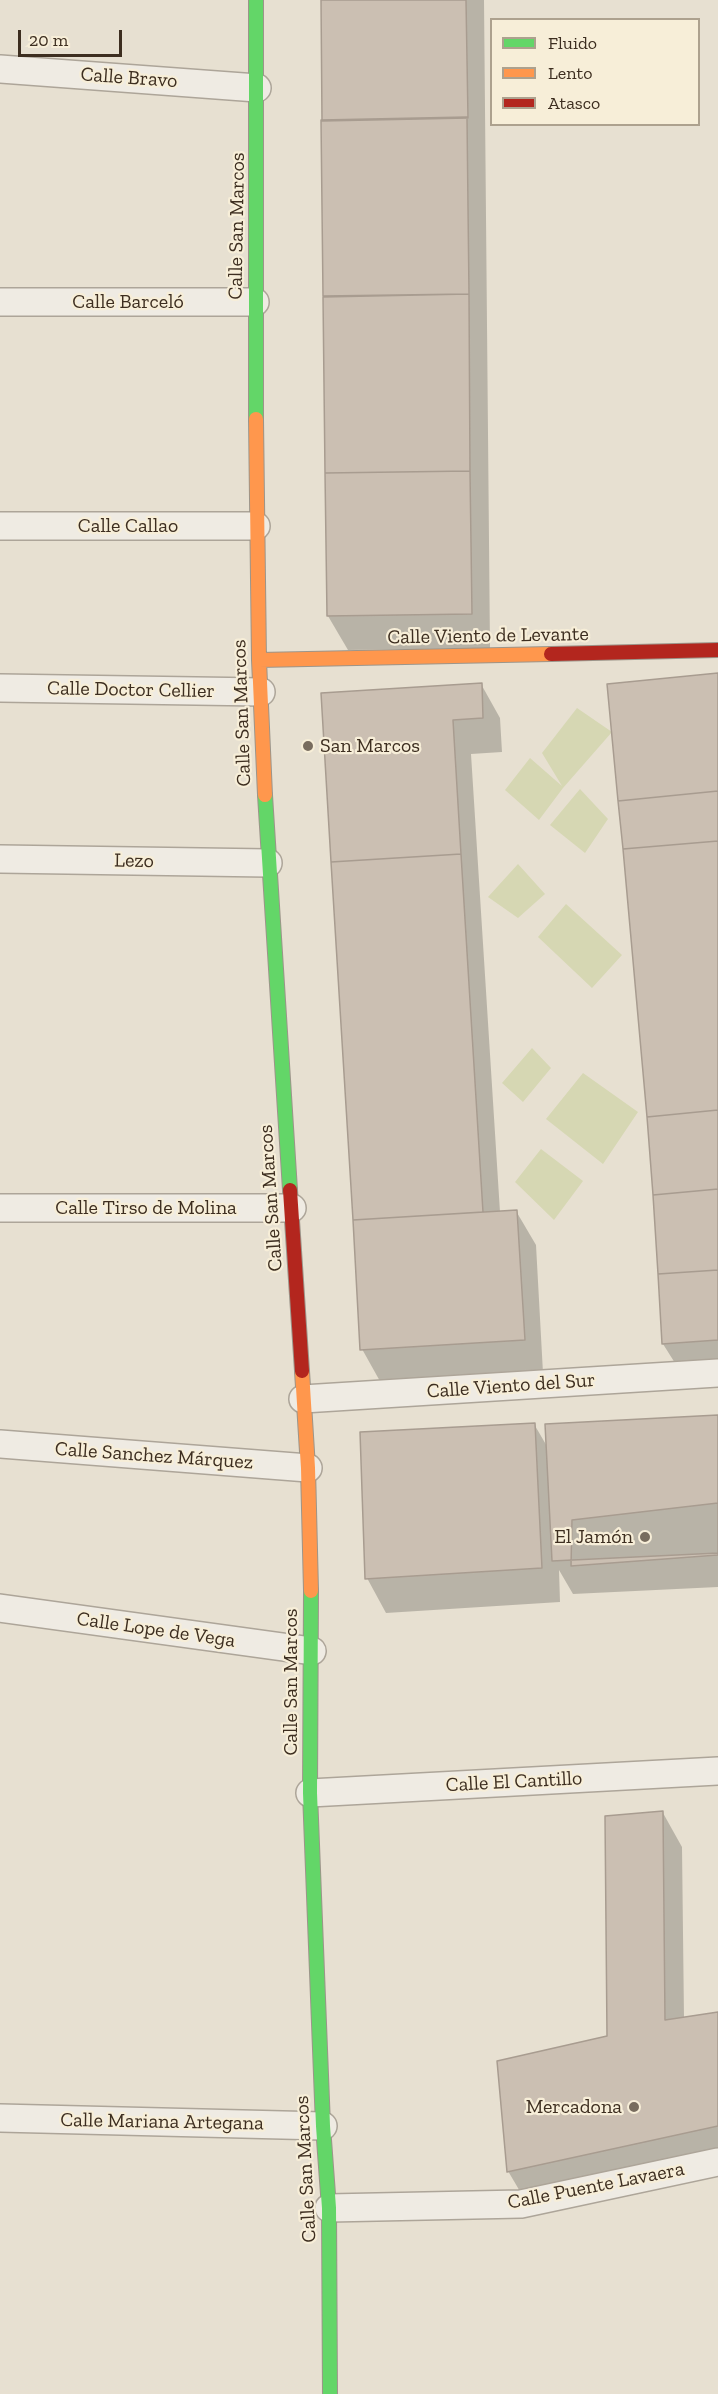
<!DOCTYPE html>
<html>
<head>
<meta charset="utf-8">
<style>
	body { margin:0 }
	#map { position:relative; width:718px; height:2394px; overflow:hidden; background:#e7e0d1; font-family:"Zilla Slab",serif }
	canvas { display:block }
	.legend { position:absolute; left:490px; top:18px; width:210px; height:108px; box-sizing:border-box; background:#f7eed8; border:2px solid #ada18e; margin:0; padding:8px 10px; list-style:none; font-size:18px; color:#3d2e20 }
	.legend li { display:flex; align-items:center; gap:12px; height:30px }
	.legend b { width:30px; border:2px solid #ada18e }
	.scale { position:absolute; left:18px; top:30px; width:104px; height:27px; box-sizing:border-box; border:3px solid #3d2e20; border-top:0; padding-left:8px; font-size:18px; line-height:21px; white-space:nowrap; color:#3d2e20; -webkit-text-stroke:4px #f7eed8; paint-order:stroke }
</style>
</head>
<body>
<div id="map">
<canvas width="718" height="2394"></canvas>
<ul class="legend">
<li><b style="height:8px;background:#63d668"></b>Fluido</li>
<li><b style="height:8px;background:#ff974d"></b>Lento</li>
<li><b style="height:8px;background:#b3261e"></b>Atasco</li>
</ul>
<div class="scale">20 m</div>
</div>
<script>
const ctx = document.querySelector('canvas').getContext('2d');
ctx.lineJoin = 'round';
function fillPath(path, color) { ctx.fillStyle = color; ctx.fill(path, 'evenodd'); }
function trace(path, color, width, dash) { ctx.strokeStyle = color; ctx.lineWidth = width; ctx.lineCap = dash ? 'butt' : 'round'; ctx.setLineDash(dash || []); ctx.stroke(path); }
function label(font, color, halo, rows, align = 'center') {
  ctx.font = font + ' "Zilla Slab",serif'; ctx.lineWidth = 4.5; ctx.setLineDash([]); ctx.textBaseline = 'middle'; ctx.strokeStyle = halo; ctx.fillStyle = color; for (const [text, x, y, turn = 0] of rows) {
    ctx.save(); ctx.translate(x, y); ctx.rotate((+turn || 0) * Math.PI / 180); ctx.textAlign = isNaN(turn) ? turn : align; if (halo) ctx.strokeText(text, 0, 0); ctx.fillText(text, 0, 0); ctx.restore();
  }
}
fillPath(new Path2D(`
	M577,708L612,732L563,788L539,820L505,790L530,758L562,786L542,753Z
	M580,789L608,819L585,853L550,825Z
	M518,864L545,894L518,918L488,897Z
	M566,904L622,955L592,988L538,937Z
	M532,1048L551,1068L523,1102L502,1083Z
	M583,1073L638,1112L603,1164L546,1119Z
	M541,1149L583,1181L554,1220L515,1182Z`), '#d6d7b3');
fillPath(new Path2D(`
	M322,0H484L490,648L348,650L328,616Z
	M718,674V1369L680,1371L663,1344Z
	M481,684L500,718L502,752L471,754L500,1212L516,1211L536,1245L543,1373L381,1383L362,1349L323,694Z
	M718,1417V1587L573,1594L559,1570L560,1602L386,1613L367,1578L534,1424L548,1448Z
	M663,1813L682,1847L684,2018L718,2013V2164L528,2205L508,2171L609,2037Z`), '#0003');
const building = new Path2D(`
	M321,0H466L468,118L322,121Z
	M467,117L469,294L323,296L321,120Z
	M469,294L470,471L325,473L323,297Z
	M470,471L472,614L327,616L325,473Z
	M718,673V791L618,801L607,684Z
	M482,683L483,718L453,720L461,854L331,862L321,693Z
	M718,791V841L623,849L618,801Z
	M718,841V1110L647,1117L623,849Z
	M461,854L483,1212L353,1220L331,862Z
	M718,1110V1189L653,1195L647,1117Z
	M718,1189V1270L658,1274L653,1195Z
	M517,1210L525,1340L360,1350L353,1220Z
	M718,1270V1340L662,1344L658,1274Z
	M718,1415V1553L552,1561L545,1424Z
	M535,1423L542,1568L365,1579L360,1432Z
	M718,1503V1555L571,1566L572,1520Z
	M663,1811L665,2020L718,2012V2126L507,2172L497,2061L607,2036L605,1816Z`);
fillPath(building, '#cbbfb2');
trace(building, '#a89c90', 1.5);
const street = new Path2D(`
	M0,69L257,88
	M0,302H255
	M0,526H256
	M0,688L261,692
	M0,859L268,863
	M0,1208H292
	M303,1399L718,1373
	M0,1444L308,1468
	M0,1608L312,1651
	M310,1793L718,1771
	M0,2118L323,2126
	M329,2208L521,2204L718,2162`);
const fast = new Path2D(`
	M256,0V419
	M265,795L290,1190
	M311,1591L310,1793L323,2126L329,2208L330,2394`);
const slow = new Path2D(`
	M256,419L259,660L265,795
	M259,660L551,654
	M302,1371L308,1468L311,1591`);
const jam = new Path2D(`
	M551,654L718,650
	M290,1190L302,1371`);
trace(street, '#ada599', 30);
trace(fast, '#9c958a', 16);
trace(slow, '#9c958a', 16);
trace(jam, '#9c958a', 16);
trace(street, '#efebe3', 27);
trace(fast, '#63d668', 14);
trace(slow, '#ff974d', 14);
trace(jam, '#b3261e', 14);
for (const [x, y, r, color] of [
	[308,746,6,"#786c5e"],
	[645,1537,6,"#786c5e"],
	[634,2107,6,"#786c5e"]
]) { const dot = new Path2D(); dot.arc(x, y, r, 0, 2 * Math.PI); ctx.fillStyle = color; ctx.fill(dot); trace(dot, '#f7eed8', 2); }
label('20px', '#3d2e20', '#f7eed8', [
	["Calle Bravo",129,78,4],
	["Calle San Marcos",237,226,-89],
	["Calle Barceló",128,302],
	["Calle Callao",128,526],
	["Calle Viento de Levante",488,636,-1],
	["Calle Doctor Cellier",131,690,1],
	["Calle San Marcos",242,713,-92],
	["Lezo",134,861,1],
	["Calle San Marcos",271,1198,-94],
	["Calle Tirso de Molina",146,1208],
	["Calle Viento del Sur",511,1386,-4],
	["Calle Sanchez Márquez",154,1456,4],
	["Calle Lope de Vega",156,1630,8],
	["Calle San Marcos",291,1682,-90],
	["Calle El Cantillo",514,1782,-3],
	["Calle Mariana Artegana",162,2122,1],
	["Calle San Marcos",306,2169,-93],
	["Calle Puente Lavaera",596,2186,-11]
]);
label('20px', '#3d2e20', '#f7eed8', [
	["San Marcos",320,746,"left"],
	["El Jamón",633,1537],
	["Mercadona",622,2107]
], 'right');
</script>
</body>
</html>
